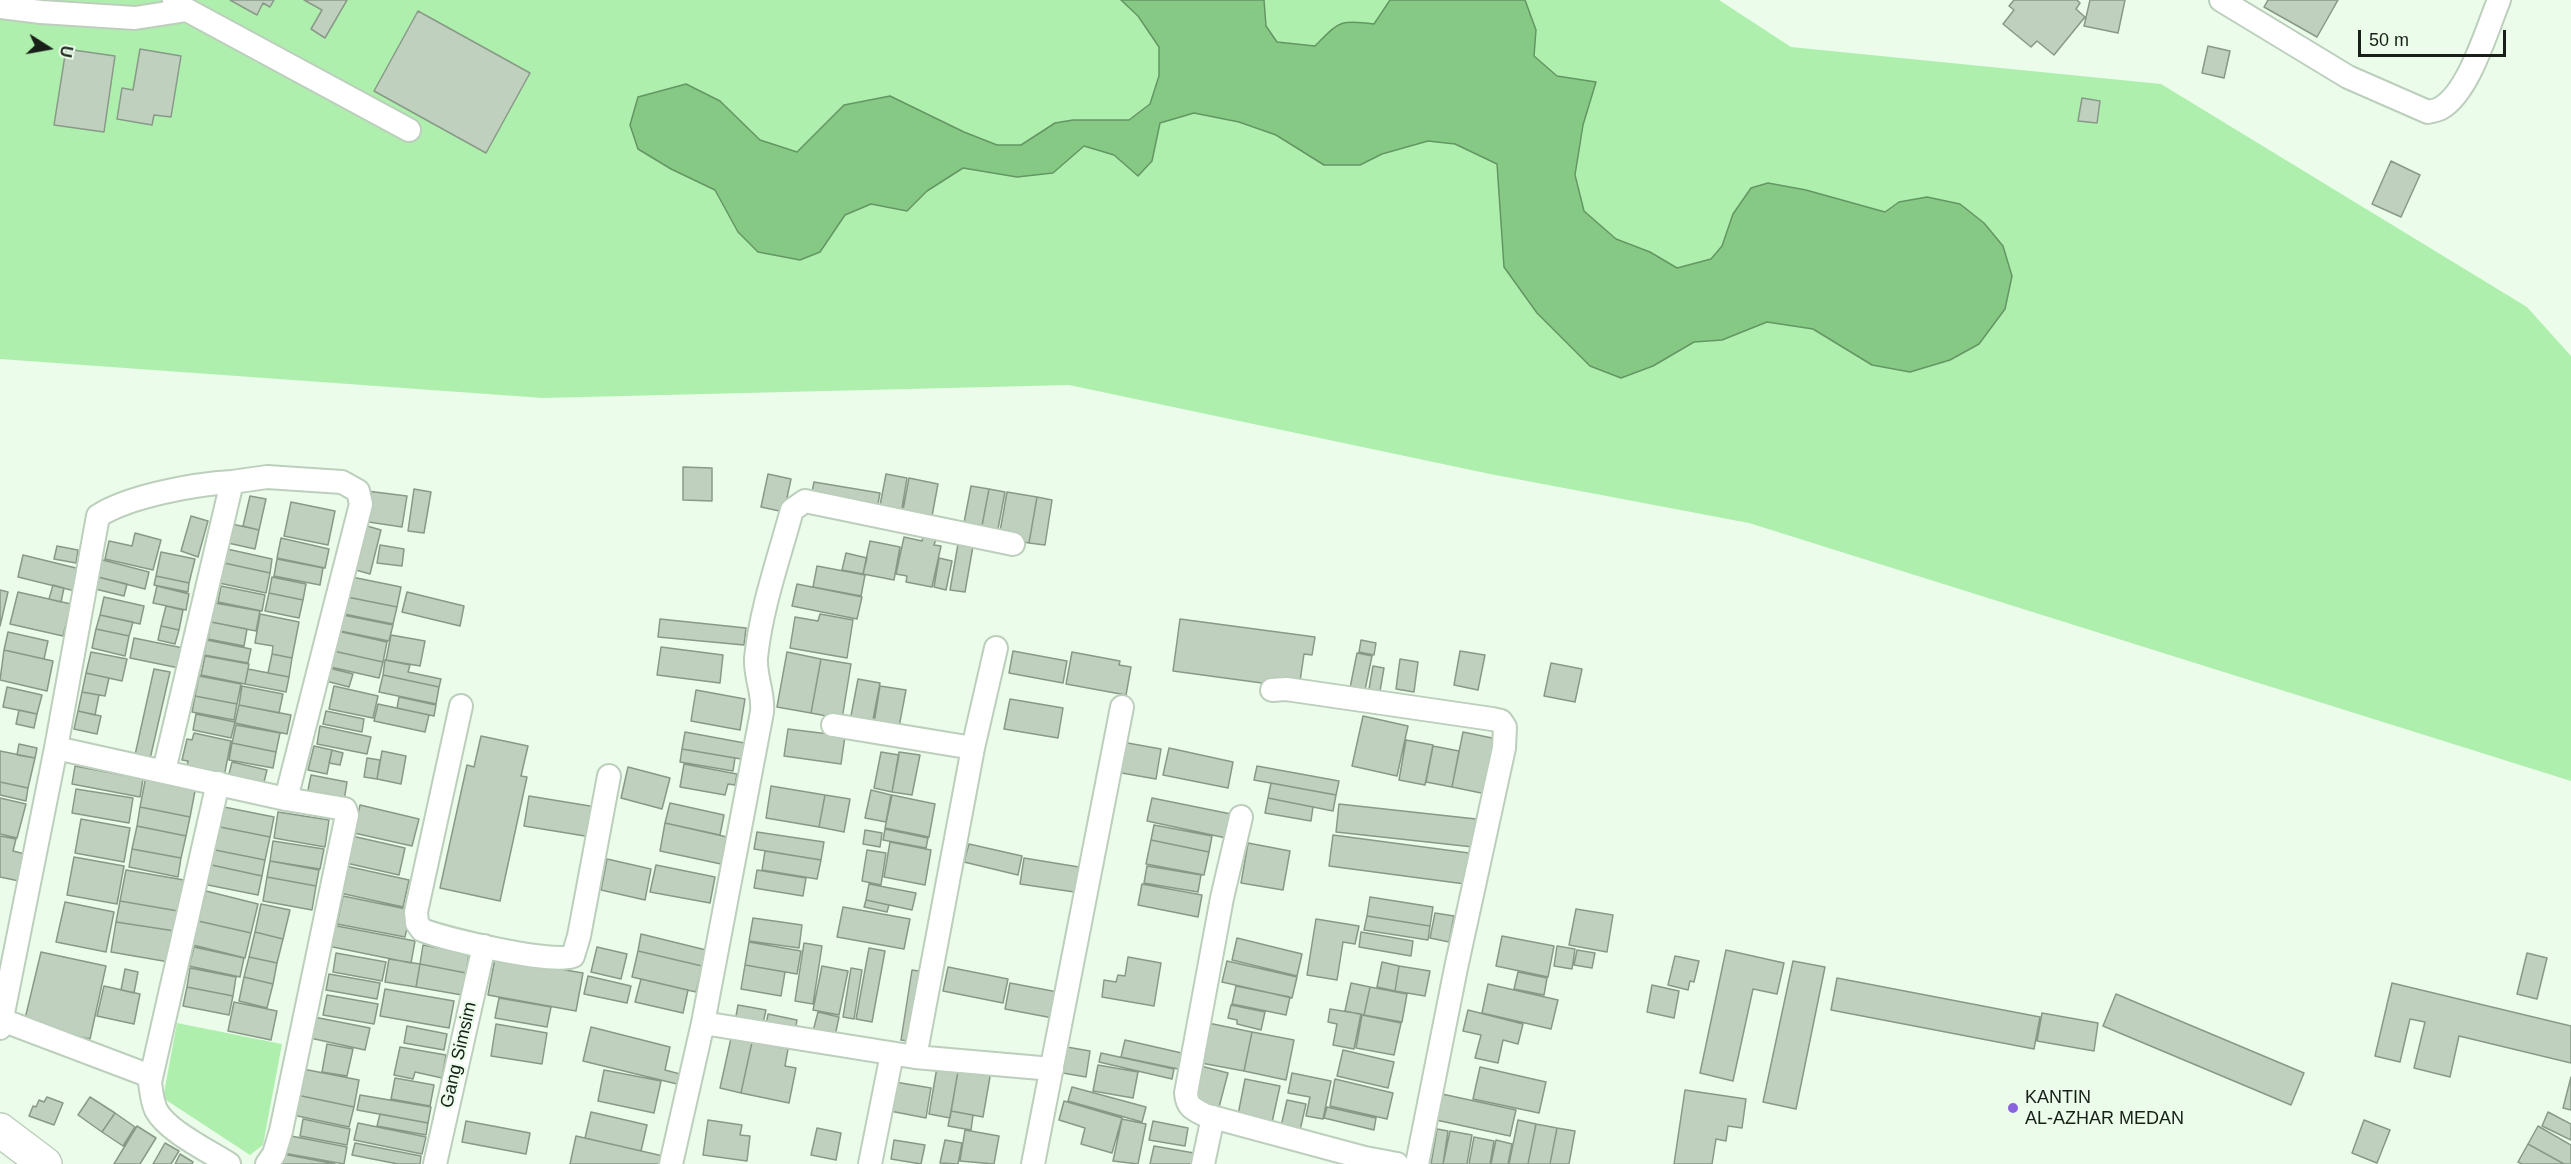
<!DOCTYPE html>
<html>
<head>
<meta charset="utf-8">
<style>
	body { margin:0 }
	#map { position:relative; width:2571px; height:1164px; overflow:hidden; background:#ebfdea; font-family:Arial,sans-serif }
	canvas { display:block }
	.north { position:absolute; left:18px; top:18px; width:60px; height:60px; -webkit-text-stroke:4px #ebfdea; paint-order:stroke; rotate:101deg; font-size:16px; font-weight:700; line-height:24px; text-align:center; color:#181f18 }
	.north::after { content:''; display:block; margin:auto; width:21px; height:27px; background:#181f18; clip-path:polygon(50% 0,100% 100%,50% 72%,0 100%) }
	.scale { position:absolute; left:2358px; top:30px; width:148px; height:27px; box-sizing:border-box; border:3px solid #181f18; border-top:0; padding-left:8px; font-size:18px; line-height:21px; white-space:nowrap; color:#181f18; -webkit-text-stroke:4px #ebfdea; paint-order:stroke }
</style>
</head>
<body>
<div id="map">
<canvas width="2571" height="1164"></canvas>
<div class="north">U</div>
<div class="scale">50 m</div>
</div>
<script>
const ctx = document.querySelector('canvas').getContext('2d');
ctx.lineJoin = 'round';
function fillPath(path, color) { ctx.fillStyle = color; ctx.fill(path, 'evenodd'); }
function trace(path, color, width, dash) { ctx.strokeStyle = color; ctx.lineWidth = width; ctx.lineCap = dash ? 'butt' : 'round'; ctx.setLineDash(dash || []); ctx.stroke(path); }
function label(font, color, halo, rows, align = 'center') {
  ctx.font = font + ' Arial,sans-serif'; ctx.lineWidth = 4.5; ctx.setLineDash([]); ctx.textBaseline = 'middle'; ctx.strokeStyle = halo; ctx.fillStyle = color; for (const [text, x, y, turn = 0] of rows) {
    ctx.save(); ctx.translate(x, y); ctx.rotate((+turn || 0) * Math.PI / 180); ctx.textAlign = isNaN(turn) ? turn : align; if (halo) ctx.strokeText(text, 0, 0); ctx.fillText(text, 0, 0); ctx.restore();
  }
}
fillPath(new Path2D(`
	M0,0H1719L1791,47L2161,84L2527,307L2571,356V781L1749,523L1490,474L1069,385L543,398L0,359Z
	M177,1023L282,1044L263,1145L250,1155L163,1098Z`), '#afefae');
const water = new Path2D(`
	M1121,0H1264L1266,26L1277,42L1315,46C1339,22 1339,19 1374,24L1390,0H1525L1536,30L1534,56L1557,76L1596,82L1583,125L1575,175L1584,211L1616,239L1650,252L1677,268L1711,259L1722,246L1733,214L1751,188L1768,183L1806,190L1885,212L1899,202L1927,197L1960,204L1984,223L2003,246L2012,276L2005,309L1979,344L1950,360L1910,372L1872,365L1813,329L1767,322L1722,340L1694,342L1653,366L1621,378L1590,366L1537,313L1504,267L1497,164L1455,144L1428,141L1382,154L1360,165H1324L1276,135L1239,122L1194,113L1160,123L1152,161L1138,176L1114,155L1084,146L1053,173L1017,177L963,168L927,191L907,211L871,204L845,215L820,252L800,260L758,252L738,232L715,190L671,169L638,149L630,125L638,97L686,84L720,101L760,140L797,152L844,105L890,96L964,132L997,145H1021L1055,123L1073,120H1129L1150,104L1159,76V47L1138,16Z`);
fillPath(water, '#85c984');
trace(water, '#649664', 1.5);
const building = new Path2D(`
	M230,0H274L270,7L263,3L257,15Z
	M304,0H347L325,38L311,29L322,10Z
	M2014,0H2077L2080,3L2076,9L2085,17L2054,55L2037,41L2031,47L2003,24L2014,10L2009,6Z
	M2090,0H2125L2118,33L2084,26Z
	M2268,0H2338L2317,37L2264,7Z
	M418,11L530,73L486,153L374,91Z
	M2208,46L2230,51L2224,78L2202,73Z
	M66,49L115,56L104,132L54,125Z
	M140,49L181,56L171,117L154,115L152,125L117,119L122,88L133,90Z
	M2082,98L2100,101L2097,123L2078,121Z
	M2391,161L2420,175L2401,217L2372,204Z
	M683,467L712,468V501L683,500Z
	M768,474L791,479L784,512L761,507Z
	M886,474L907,478L900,520L878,516Z
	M909,478L938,484L932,516L903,510Z
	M814,482L880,493L876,514L810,502Z
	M971,486L989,489L981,531L963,528Z
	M414,489L431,492L424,533L408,531Z
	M989,489L1005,492L997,534L981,531Z
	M367,491L407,496L402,527L362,521Z
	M1007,492L1037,497L1029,543L999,537Z
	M250,496L266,499L259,530L243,526Z
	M1037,497L1052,500L1045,545L1029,543Z
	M291,502L335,511L328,545L284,536Z
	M191,516L208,521L198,557L181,551Z
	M232,524L259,530L255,549L228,543Z
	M367,526L381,530L370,574L356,570Z
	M135,533L161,540L153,570L105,559L109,541L132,546Z
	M923,536L936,539L934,545L941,546L932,587L906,582L907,576L896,574L904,537L922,541Z
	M281,538L329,549L325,568L277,558Z
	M870,541L900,547L894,580L863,574Z
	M958,544L973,546L965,592L950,590Z
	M380,545L404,549L402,566L377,563Z
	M57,546L78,550L76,563L54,559Z
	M227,549L272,559L270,573L224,563Z
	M161,552L195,559L189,583L156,576Z
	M846,553L867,558L863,574L842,570Z
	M23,555L80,569L75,591L18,577Z
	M939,558L952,561L946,590L934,587Z
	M99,559L149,572L145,589L94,576Z
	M277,559L323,568L320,585L274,576Z
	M224,563L270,573L266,593L219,583Z
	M817,566L865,575L861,596L813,587Z
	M94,576L127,584L124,596L91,588Z
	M156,576L189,583L188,592L154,585Z
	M347,576L401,587L397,607L342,596Z
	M272,577L306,584L303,600L269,593Z
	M797,584L862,597L857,619L792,606Z
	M53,585L64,588L61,602L49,599Z
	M157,586L189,594L186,610L153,603Z
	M221,586L265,595L262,611L218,602Z
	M0,590L8,592L0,626Z
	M18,592L71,604L63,636L10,624Z
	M407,592L464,606L460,626L402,612Z
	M269,593L303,600L299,618L265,611Z
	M342,596L397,607L393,624L339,613Z
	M104,597L144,606L140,624L100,615Z
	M215,603L260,611L256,631L211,622Z
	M166,606L183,610L179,630L161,626Z
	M260,614L299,622L292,658L272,654L273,646L255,643Z
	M338,614L393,625L389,641L335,630Z
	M820,614L853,620L847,658L790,648L795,617L818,621Z
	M100,615L133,622L129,636L96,629Z
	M660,619L746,628L744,645L658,637Z
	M1180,619L1315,637L1312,655L1304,654L1299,688L1173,671Z
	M211,622L247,629L244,646L208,639Z
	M161,626L179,630L175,644L158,640Z
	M96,629L129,636L125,656L92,648Z
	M333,630L387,642L383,662L329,650Z
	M8,632L48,641L44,659L4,650Z
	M391,635L425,641L420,666L386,660Z
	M134,638L183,648L179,668L130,658Z
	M207,640L251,649L248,663L204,655Z
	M1361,640L1376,643L1374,655L1359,652Z
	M661,647L723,655L720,683L657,675Z
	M4,650L53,661L47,691L0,680Z
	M329,650L383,662L379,678L326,666Z
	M1013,651L1067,661L1063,683L1009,673Z
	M1460,651L1485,655L1478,690L1454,685Z
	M91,652L127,659L122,681L86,673Z
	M787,652L821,659L811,713L777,707Z
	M1072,652L1120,661L1119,665L1131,667L1126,695L1066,684Z
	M1357,653L1372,656L1365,690L1350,688Z
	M272,654L292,658L289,677L268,673Z
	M205,656L249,664L245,684L201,675Z
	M821,659L851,664L842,719L811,713Z
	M1400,659L1418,662L1414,692L1396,689Z
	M385,660L410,665L408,672L441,679L439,687L383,675Z
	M1551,663L1582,669L1575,702L1544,696Z
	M1373,666L1384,668L1380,691L1369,689Z
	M325,667L353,674L349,687L322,680Z
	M154,669L170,672L150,759L135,755Z
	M248,669L289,677L286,692L245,684Z
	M86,673L109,678L105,696L82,692Z
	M383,675L439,687L436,704L379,692Z
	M199,676L241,684L237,704L195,696Z
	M858,679L880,683L872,725L850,721Z
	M242,686L283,694L279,713L239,705Z
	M334,686L378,696L373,718L329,709Z
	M880,686L906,690L899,727L874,723Z
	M7,687L42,695L37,714L3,707Z
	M696,690L745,699L740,730L691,721Z
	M82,692L99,695L95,715L78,711Z
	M195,696L237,704L234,720L192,712Z
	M399,697L436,705L434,716L397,708Z
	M1010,699L1063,708L1058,738L1004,729Z
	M378,704L429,715L425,732L374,721Z
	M239,705L291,715L287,734L235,723Z
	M19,710L37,714L34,728L16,724Z
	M78,711L101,716L97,734L74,729Z
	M326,711L364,719L362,732L323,724Z
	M196,714L235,722L231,738L193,730Z
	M1363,716L1408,726L1397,776L1352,766Z
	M236,725L280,733L276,752L232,743Z
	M320,726L371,737L367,754L317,744Z
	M788,729L845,736L841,764L784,756Z
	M685,732L750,744L747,760L682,749Z
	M1463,732L1497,739L1486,794L1452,787Z
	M194,733L231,741L224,777L186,770L188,761L182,760L187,739L192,740Z
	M481,736L528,746L521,776L527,777L500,901L440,888L467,765L474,767Z
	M1406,740L1433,745L1425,785L1399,780Z
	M1122,742L1161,749L1156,779L1116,772Z
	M232,743L276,752L273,768L229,760Z
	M19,744L37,748L35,758L17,755Z
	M314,746L332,750L327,774L308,770Z
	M1433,746L1459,751L1452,787L1426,782Z
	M1169,748L1233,762L1228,788L1163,775Z
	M682,749L735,758L733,771L680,762Z
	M332,750L343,753L340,765L329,763Z
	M0,751L35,758L28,788L0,782Z
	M382,751L406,756L401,784L377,779Z
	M881,752L899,755L892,792L874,788Z
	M899,752L920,755L912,795L892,792Z
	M367,758L380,760L377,779L364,777Z
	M232,762L267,770L263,786L228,778Z
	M684,764L737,774L735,785L728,784L725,795L680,787Z
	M75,766L143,779L140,797L72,784Z
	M1257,766L1339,781L1336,795L1254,780Z
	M628,767L670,778L662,809L621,798Z
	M311,775L347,782L344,801L307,795Z
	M146,776L196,786L190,817L140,807Z
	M0,782L28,788L26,801L0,795Z
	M1271,783L1336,795L1333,811L1268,798Z
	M771,786L825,795L819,827L766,818Z
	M76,789L133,798L129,823L72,813Z
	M871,790L891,795L886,822L865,818Z
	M825,795L850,799L844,832L819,827Z
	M892,795L935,804L929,837L885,828Z
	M529,796L596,807L591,837L524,826Z
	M0,798L26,804L17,838L0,834Z
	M1152,798L1231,814L1226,838L1147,821Z
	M1268,798L1313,807L1311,821L1265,813Z
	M670,803L724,815L720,835L665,823Z
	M1339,804L1476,819L1473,847L1336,832Z
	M360,805L419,819L412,846L354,833Z
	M219,806L274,817L270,837L215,826Z
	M140,807L190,817L186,836L137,826Z
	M278,812L329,820L325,847L274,838Z
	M81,819L130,828L124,862L75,853Z
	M665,823L727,837L721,864L660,851Z
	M1154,825L1212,836L1209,852L1151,840Z
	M137,826L186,836L181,858L132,849Z
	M215,826L270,837L265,860L210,849Z
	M885,829L928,838L926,848L883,840Z
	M865,830L882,833L880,847L863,844Z
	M757,832L824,842L821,860L754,849Z
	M1333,835L1469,853L1465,884L1329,866Z
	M0,836L16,839L13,851L25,854L19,881L0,877Z
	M352,836L405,848L399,875L346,863Z
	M1151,840L1209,852L1204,875L1146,864Z
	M273,841L324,849L320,869L270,861Z
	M890,842L931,850L925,885L884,877Z
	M1248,843L1290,851L1283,890L1241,883Z
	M969,844L1022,856L1018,875L964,862Z
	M132,849L181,858L178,877L129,867Z
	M210,849L265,860L262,876L207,864Z
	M867,850L886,853L881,885L862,881Z
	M765,851L821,860L817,879L762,870Z
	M74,857L124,866L117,904L67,895Z
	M1024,858L1085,868L1081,893L1020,884Z
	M607,859L651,869L645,900L601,890Z
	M270,861L319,870L316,886L267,877Z
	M207,864L262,876L258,895L203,884Z
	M656,865L715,877L710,903L650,892Z
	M346,866L409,880L403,907L340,893Z
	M1147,866L1201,875L1198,892L1144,883Z
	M126,870L184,880L178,911L120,901Z
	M757,870L806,878L803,896L754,888Z
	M267,877L316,886L312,910L263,901Z
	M869,884L916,893L912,910L866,900Z
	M1142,884L1202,895L1198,917L1138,905Z
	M206,891L258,904L251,933L198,921Z
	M343,896L411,910L405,937L337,924Z
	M1370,897L1433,907L1430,926L1367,916Z
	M866,900L889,905L887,912L864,907Z
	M120,901L178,911L175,931L116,922Z
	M65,902L114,912L106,952L56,942Z
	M261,904L290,910L283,939L255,932Z
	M843,907L910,919L904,949L837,937Z
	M1576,909L1613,915L1607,952L1569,945Z
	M1435,913L1454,916L1449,942L1430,938Z
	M1367,916L1430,926L1428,940L1364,930Z
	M753,918L802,925L799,948L749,941Z
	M1316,919L1359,926L1355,944L1343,942L1337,980L1307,975Z
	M198,921L251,933L245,958L193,945Z
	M116,922L175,931L169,962L111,952Z
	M332,925L415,941L411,963L328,946Z
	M255,932L283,939L277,963L249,957Z
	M1361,932L1413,941L1411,956L1359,947Z
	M641,934L706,950L702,966L638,951Z
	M1502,936L1554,946L1548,977L1496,966Z
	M1237,938L1302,954L1297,976L1232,960Z
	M749,942L801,951L797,974L745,965Z
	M804,943L822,946L813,1004L795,1001Z
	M423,945L469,954L466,973L420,964Z
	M1557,946L1575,949L1572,969L1554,966Z
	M194,947L244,958L240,977L189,966Z
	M597,947L627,954L621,979L591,972Z
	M869,948L885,951L872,1022L856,1019Z
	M1577,950L1595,953L1592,968L1574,965Z
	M1726,950L1784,963L1777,994L1753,989L1733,1081L1700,1073Z
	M638,951L702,966L696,992L632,977Z
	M41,952L106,966L90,1039L24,1023Z
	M336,953L386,962L382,981L333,972Z
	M2527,953L2547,958L2537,999L2517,994Z
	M1675,956L1699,961L1694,982L1690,981L1688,990L1668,985Z
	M249,957L277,963L273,984L244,977Z
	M1128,957L1161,963L1154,1006L1102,997L1104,980L1116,982L1118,975L1125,976Z
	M495,958L583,973L576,1011L488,995Z
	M389,959L420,964L416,987L385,982Z
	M1227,961L1297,977L1292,998L1222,982Z
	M1793,961L1825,967L1796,1109L1763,1102Z
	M1382,962L1399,966L1395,991L1377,987Z
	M420,964L466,973L462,995L416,987Z
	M745,965L785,972L781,996L741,989Z
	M822,966L848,971L839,1015L813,1010Z
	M1399,966L1430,971L1425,996L1395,991Z
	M948,967L1008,979L1003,1003L943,991Z
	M190,968L236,977L233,996L187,987Z
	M851,968L862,970L854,1019L843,1017Z
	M125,969L138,972L134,993L121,990Z
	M912,970L926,972L915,1042L901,1040Z
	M1518,972L1547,978L1544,995L1514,989Z
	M329,974L380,983L377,999L326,990Z
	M588,976L631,986L627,1003L584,994Z
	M244,977L273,984L267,1008L239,1001Z
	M1837,978L2040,1017L2034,1049L1831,1010Z
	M641,979L688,990L683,1013L635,1002Z
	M1010,983L1063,993L1058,1019L1005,1009Z
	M1351,983L1370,987L1364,1015L1345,1011Z
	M2392,983L2571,1026V1063L2459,1036L2450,1077L2414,1068L2425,1022L2410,1019L2400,1062L2375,1056Z
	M1488,984L1558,1000L1551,1029L1482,1013Z
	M1652,985L1679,991L1674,1018L1647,1012Z
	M104,986L140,994L134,1024L97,1016Z
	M1236,986L1290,997L1286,1015L1232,1004Z
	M187,987L233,996L229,1015L183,1006Z
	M1370,987L1407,994L1402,1022L1364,1015Z
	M385,989L454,1001L449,1028L380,1016Z
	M2116,994L2304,1073L2291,1105L2103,1026Z
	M327,995L378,1004L374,1024L323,1015Z
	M499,998L551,1007L547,1027L495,1018Z
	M234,1002L277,1011L271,1040L228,1031Z
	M738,1005L766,1010L761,1032L734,1027Z
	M1231,1005L1265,1012L1261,1030L1237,1024V1020L1228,1018Z
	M1330,1009L1361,1014L1354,1049L1333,1045L1337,1024L1328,1022Z
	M1468,1010L1523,1024L1518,1044L1503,1040L1498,1063L1475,1058L1481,1035L1463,1031Z
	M818,1012L839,1017L835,1036L813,1031Z
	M2042,1013L2098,1023L2094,1051L2037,1041Z
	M768,1014L797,1020L794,1038L765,1031Z
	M1362,1015L1401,1023L1394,1055L1356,1048Z
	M314,1017L370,1028L365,1050L310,1038Z
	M1208,1023L1252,1032L1244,1071L1201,1063Z
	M496,1024L547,1033L542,1064L491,1056Z
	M407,1026L447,1034L444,1050L404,1043Z
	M591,1027L670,1047L665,1070L680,1074L677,1084L583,1061Z
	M1252,1032L1294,1040L1286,1080L1244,1071Z
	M731,1038L752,1042L741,1093L720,1088Z
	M1125,1040L1186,1054L1183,1070L1121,1057Z
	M752,1042L788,1049L785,1066L796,1068L789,1103L741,1093Z
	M327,1044L353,1049L347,1076L322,1072Z
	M1061,1046L1090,1051L1086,1077L1057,1072Z
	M400,1047L446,1055L442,1078L415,1072L413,1079L394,1075Z
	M1343,1050L1394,1062L1388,1088L1337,1076Z
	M1101,1053L1174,1069L1172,1079L1099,1062Z
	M1098,1065L1138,1072L1133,1098L1093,1091Z
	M959,1066L991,1071L983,1117L951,1111Z
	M1201,1066L1228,1073L1218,1111L1191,1104Z
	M937,1067L958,1071L950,1118L929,1114Z
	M1480,1067L1546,1082L1539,1113L1473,1099Z
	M303,1069L359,1080L354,1107L297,1095Z
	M604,1070L661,1081L654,1113L598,1101Z
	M1292,1073L1331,1081L1323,1119L1306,1116L1310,1097L1288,1093Z
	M2571,1077V1110L2563,1108Z
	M395,1078L434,1085L430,1106L391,1099Z
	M1245,1079L1280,1086L1271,1127L1237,1120Z
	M1335,1079L1393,1093L1387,1119L1330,1106Z
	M895,1082L931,1088L926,1118L890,1111Z
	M1072,1087L1146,1107L1142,1122L1068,1101Z
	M1685,1090L1746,1099L1742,1128L1728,1126L1726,1141L1716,1139L1712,1164H1674Z
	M1442,1094L1516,1110L1510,1136L1436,1120Z
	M297,1095L354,1107L349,1127L293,1115Z
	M360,1095L431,1107L428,1123L357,1110Z
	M47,1097L63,1103L54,1125L29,1116L33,1106L36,1107L39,1100L44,1102Z
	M90,1097L115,1113L102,1132L78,1115Z
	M1287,1100L1306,1104L1298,1139L1279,1135Z
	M1064,1101L1122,1118L1112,1153L1081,1144L1085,1128L1059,1120Z
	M1327,1107L1376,1118L1374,1130L1324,1118Z
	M951,1111L973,1115L971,1130L948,1126Z
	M591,1112L647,1125L641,1151L585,1138Z
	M2548,1112L2571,1124V1140L2542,1126Z
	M115,1113L135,1127L123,1146L102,1132Z
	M380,1114L428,1123L426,1135L377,1126Z
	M303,1119L350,1129L347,1145L300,1136Z
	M1122,1119L1146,1124L1138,1164L1113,1161Z
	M708,1120L742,1125L740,1135L750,1136L747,1161L703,1155Z
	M1518,1120L1536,1124L1528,1164H1509Z
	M2364,1120L2390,1130L2377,1163L2352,1153Z
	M466,1121L530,1133L526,1154L462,1142Z
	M1153,1121L1188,1128L1185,1146L1149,1140Z
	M358,1123L426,1137L422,1154L354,1140Z
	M1536,1124L1557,1128L1550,1164H1528Z
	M137,1126L156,1138L140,1164H114Z
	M2538,1126L2571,1145V1164H2564L2528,1144Z
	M817,1128L841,1133L836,1160L811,1155Z
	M1557,1128L1575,1131L1569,1164H1550Z
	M1437,1129L1448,1131L1443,1164H1431Z
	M965,1130L999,1136L994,1164L960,1161Z
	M1450,1131L1472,1135L1467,1164H1443Z
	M286,1135L347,1147L344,1164L283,1153Z
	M576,1136L663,1156L661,1164H570Z
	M1474,1137L1494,1141L1490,1164H1469Z
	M894,1140L925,1145L921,1164L891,1159Z
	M945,1140L962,1143L958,1164L940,1163Z
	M1496,1140L1512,1144L1508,1164H1491Z
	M165,1143L179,1151L171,1164H153Z
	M355,1143L421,1156L420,1164H398L352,1155Z
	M2528,1144L2564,1164H2522L2518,1162Z
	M1154,1146L1194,1153L1192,1164H1150Z
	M180,1154L193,1162L192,1164H175Z
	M283,1154L335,1164H281Z`);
fillPath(building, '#bfd0be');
trace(building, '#899988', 1.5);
const street = new Path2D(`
	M174,0L187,10L409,130
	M2221,0L2348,77L2428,112C2432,111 2438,110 2441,108C2469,92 2487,29 2499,0
	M0,7L41,12L135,18L187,10
	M232,482L267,477L342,482L358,491L361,504L286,799
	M1272,690L1286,689L1492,719L1501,721L1505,727L1504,748L1456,968L1417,1164
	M461,706L416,912L417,923L422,930C446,939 553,965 573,956L579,936L609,776
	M833,725L973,748
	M56,748L98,516C129,496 195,484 232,482L164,771
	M218,783L150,1082C151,1091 152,1101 156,1110C167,1131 209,1151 229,1164
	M1241,817L1222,898L1186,1093C1187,1107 1193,1109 1205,1115L1365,1158L1397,1164
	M2,1020L150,1076
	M703,1023L915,1057L973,748L996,648
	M0,1028L56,748L286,799L345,809L347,815L281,1131L274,1154L267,1164
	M915,1057L1052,1069
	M435,1164L484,946
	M671,1164L703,1023L762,712C764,693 755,678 756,658C761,608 779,558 792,510L805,501L1013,544
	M870,1164L892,1054
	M1033,1164L1122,707
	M1203,1164L1213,1117`);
const secondary = new Path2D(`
	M0,1130L45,1164`);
trace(street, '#bccebc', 26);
trace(secondary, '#bccebc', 36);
trace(street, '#fff', 22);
trace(secondary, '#fff', 33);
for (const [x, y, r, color] of [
	[2013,1108,6,"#8863de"]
]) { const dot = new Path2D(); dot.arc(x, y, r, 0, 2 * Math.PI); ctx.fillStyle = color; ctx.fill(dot); trace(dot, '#ebfdea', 2); }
label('18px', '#181f18', '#ebfdea', [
	["Gang Simsim",459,1055,-77]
]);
label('18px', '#181f18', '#ebfdea', [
	["KANTIN",2025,1098],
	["AL-AZHAR MEDAN",2025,1119]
], 'left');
</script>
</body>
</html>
